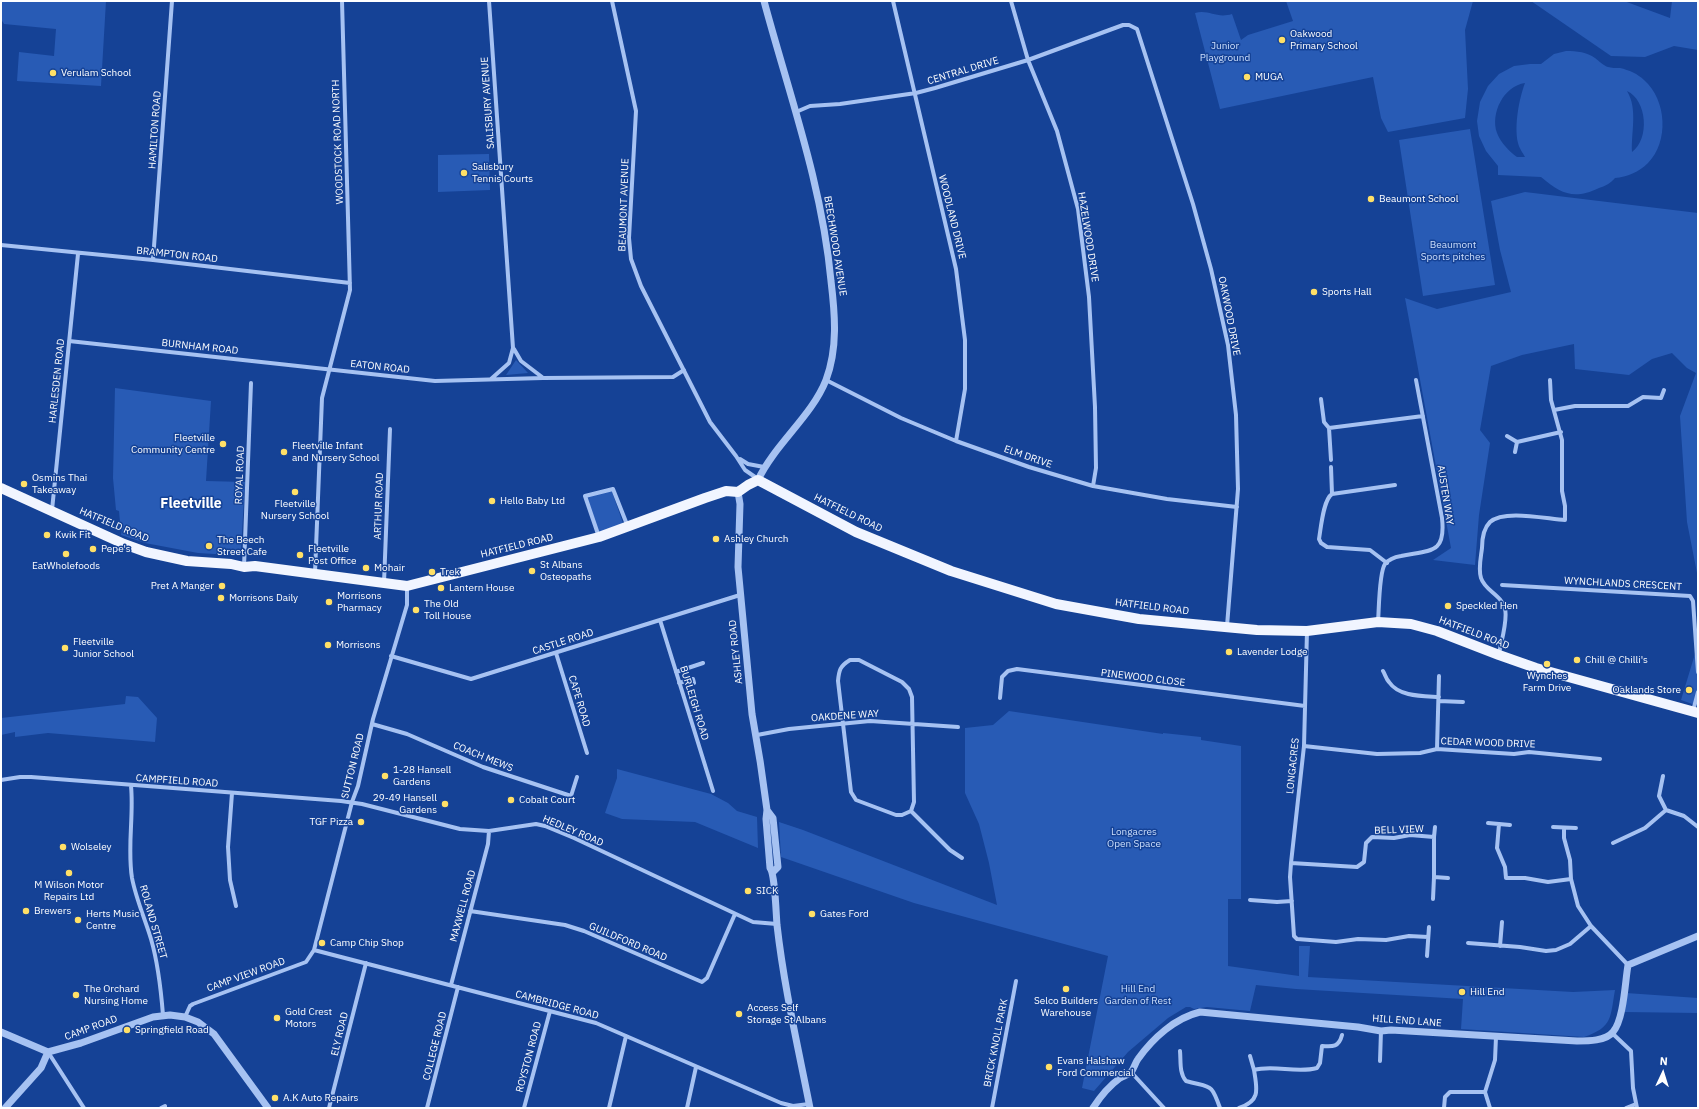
<!DOCTYPE html>
<html>
<head>
<meta charset="utf-8">
<style>
	body { margin:0 }
	#map { position:relative; width:1699px; height:1109px; overflow:hidden; background:#154296; font-family:"IBM Plex Sans",sans-serif }
	canvas { display:block }
	.frame { position:absolute; inset:0; border:2px solid #fff; pointer-events:none }
	.north { position:absolute; left:1643px; top:1053px; width:40px; height:40px; -webkit-text-stroke:3px #154296; paint-order:stroke; rotate:4deg; font-size:11px; font-weight:700; line-height:16px; text-align:center; color:#fff }
	.north::after { content:''; display:block; margin:auto; width:14px; height:18px; background:#fff; clip-path:polygon(50% 0,100% 100%,50% 72%,0 100%) }
</style>
</head>
<body>
<div id="map">
<canvas width="1699" height="1109"></canvas>
<div class="frame"></div>
<div class="north">N</div>
</div>
<script>
const ctx = document.querySelector('canvas').getContext('2d');
ctx.lineJoin = 'round';
function fillPath(path, color) { ctx.fillStyle = color; ctx.fill(path, 'evenodd'); }
function trace(path, color, width, dash) { ctx.strokeStyle = color; ctx.lineWidth = width; ctx.lineCap = dash ? 'butt' : 'round'; ctx.setLineDash(dash || []); ctx.stroke(path); }
function label(font, color, halo, rows, align = 'center') {
  ctx.font = font + ' "IBM Plex Sans",sans-serif'; ctx.lineWidth = 3; ctx.setLineDash([]); ctx.textBaseline = 'middle'; ctx.strokeStyle = halo; ctx.fillStyle = color; for (const [text, x, y, turn = 0] of rows) {
    ctx.save(); ctx.translate(x, y); ctx.rotate((+turn || 0) * Math.PI / 180); ctx.textAlign = isNaN(turn) ? turn : align; if (halo) ctx.strokeText(text, 0, 0); ctx.fillText(text, 0, 0); ctx.restore();
  }
}
fillPath(new Path2D(`
	M1,1H106L101,86L17,81L19,52L54,56L56,29L4,24L1,19Z
	M1286,1H1473L1465,30L1468,89L1465,118L1388,132L1381,118L1373,77L1220,109L1195,13C1209,9 1216,19 1232,14L1241,40L1248,35L1293,21Z
	M1531,1H1624L1670,18L1672,1H1698V50L1674,46L1645,57L1611,56Z
	M1566,51C1577,51 1587,52 1595,58C1599,61 1604,66 1608,67C1611,68 1616,68 1620,68C1629,70 1638,74 1644,80C1667,100 1669,142 1648,163C1639,172 1627,177 1615,178C1610,184 1605,186 1599,188C1574,200 1561,194 1541,177L1498,175V166L1486,151L1479,136L1477,121L1480,102L1488,86L1499,74L1514,66L1530,64H1541L1554,54ZM1525,83C1519,99 1514,126 1518,143C1519,148 1523,153 1525,157H1517C1509,151 1501,143 1497,133C1490,113 1504,86 1525,83ZM1627,91C1647,100 1650,139 1632,152C1631,132 1638,109 1627,91Z
	M1470,129L1495,285L1423,296L1399,140Z
	M489,154L490,190L438,192V155Z
	M1525,192L1698,213V590L1697,573L1687,522L1680,416L1696,373L1687,368L1672,353L1652,359L1629,375L1575,369L1574,344L1522,355L1491,366L1480,430L1490,443L1479,515L1475,565L1433,560L1451,548L1405,298L1437,309L1511,292L1500,250L1491,201Z
	M516,360L528,373L506,375Z
	M115,388L211,401L206,481L245,482L241,549L231,555L198,553L145,543L121,535L123,524L120,522L119,511L116,510L113,478Z
	M611,489L624,526L598,534L586,497Z
	M1698,644V706L1681,700Z
	M126,696L138,697L157,718L155,742L48,733L15,737V732L1,735V718L125,704Z
	M1009,711L1163,734V733L1201,737V740L1241,746V899H1228V966L1299,976V946H1310L1308,977L1573,992L1615,990C1610,1018 1613,1027 1584,1037L1461,1029L1463,999L1296,989L1256,985L1250,1011L1207,1007L1194,1009L1190,1007H1186L1168,1018L1128,1052L1094,1091L1082,1088L1108,956L914,903L781,857L779,822L803,830L997,905L989,863L979,824L965,793V728L993,725Z
	M617,769L711,794L728,803L737,811L757,817L758,848L695,822L622,819L605,813L617,778Z
	M1626,993L1698,998V1013L1625,1012Z`), '#285bb5');
trace(new Path2D(`
	M489,1L513,348L509,363L491,379
	M612,1L636,111L629,238L631,259L641,286L710,422L736,456L745,470L758,479
	M893,1L956,269L965,340V389L956,441
	M1011,1L1028,60L1057,131L1078,209L1089,297L1095,407L1096,468L1093,486
	M796,112L810,106L840,104L916,93L935,88L1028,60L1123,25H1129L1137,29L1193,204L1211,269L1228,345L1236,415L1238,489L1227,626
	M1,245L153,260L350,283
	M153,260L172,1
	M69,341L435,381L543,378L673,377L684,370
	M514,349L521,361L542,377
	M826,380L901,418L956,441L1029,467L1093,486L1167,499L1237,507
	M1321,399L1324,422L1329,428L1423,416
	M1554,410L1575,406H1628L1643,397L1661,398L1664,390
	M1329,428L1331,460
	M1507,436L1517,442L1561,432
	M1515,452L1517,442
	M740,459L748,464L764,467
	M1331,467L1332,494
	M52,510L78,254
	M599,537L585,496L613,489L628,527
	M1387,563L1370,550L1327,547L1321,543L1319,539C1321,528 1323,500 1332,494L1395,485
	M244,567L251,383
	M315,573L322,398L350,290L342,1
	M384,583L390,429
	M1502,585L1690,596L1693,601L1698,672
	M660,620L713,791
	M1378,622C1379,610 1379,572 1385,564C1389,559 1395,557 1401,556C1431,550 1446,554 1442,518L1416,380
	M1307,631L1304,746L1291,863L1290,877L1294,936L1297,939L1336,942L1358,939L1386,940L1409,936L1428,937
	M556,653L587,753
	M1499,654C1501,642 1508,620 1505,609C1502,595 1485,591 1481,578C1478,569 1481,557 1482,548C1482,539 1484,528 1490,522C1504,509 1547,519 1565,520V506L1562,491V440L1551,400L1550,380
	M391,656L471,679L740,595
	M850,660H859L902,682L909,689L912,697L914,802L911,811L902,815H896L856,800L851,792L838,681C839,670 840,666 850,660Z
	M1383,671C1385,674 1386,679 1389,682C1399,697 1423,696 1439,697
	M676,672L703,663
	M679,683L693,679L694,683
	M1000,698L1002,677L1008,671L1017,669L1305,706
	M1439,701L1463,702
	M1693,711L1698,692
	M372,724L407,734L483,767L571,796L577,777
	M757,735L789,729L870,721L958,727
	M1304,746L1377,754L1420,753L1437,749L1514,754L1529,752L1600,759
	M1437,749L1439,676
	M1,780L20,777H31L341,801L362,804L460,829L489,831L536,824L545,826L574,838L753,922L777,924
	M131,786C134,816 127,847 132,878C136,899 145,919 151,939C158,963 161,990 163,1015
	M232,793L228,847L230,880L236,906
	M1666,810L1684,816L1698,827
	M911,811L950,850L962,858
	M1488,823L1510,825
	M1499,824L1497,848L1505,867L1506,878H1525L1548,882L1571,879
	M1553,827L1576,828
	M1564,828V838L1570,860L1571,879L1578,906L1591,926L1628,965
	M1434,837L1435,827
	M1613,843L1645,828L1666,810L1659,796L1663,776
	M1291,863L1357,867L1364,862L1366,843L1372,837L1394,838L1410,835L1434,837V877L1448,878
	M1433,899L1434,877
	M1250,900L1277,902L1292,901
	M470,911L565,925L584,931L702,982L707,978L735,914
	M1468,943L1520,947L1546,951L1556,950L1570,944L1591,926
	M1500,946L1502,922
	M314,950L596,1023L781,1103L793,1106L809,1104
	M1427,956L1429,927
	M451,985L488,844L489,831
	M185,1017L190,1006L193,1004L306,962L314,950L352,802L358,786L373,719L407,605V586
	M1612,1033L1631,1051L1633,1088L1637,1108
	M1180,1051C1181,1061 1179,1073 1186,1081C1211,1088 1211,1082 1220,1108
	M48,1052L84,1108
	M1250,1056L1254,1070
	M1380,1061L1381,1031
	M1131,1072L1164,1108
	M161,1108L165,1106
	M329,1108L366,963
	M427,1108L458,987
	M524,1108L550,1011
	M609,1108L626,1036
	M687,1108L696,1067
	M992,1108L1016,981
	M1239,1108C1261,1101 1257,1089 1254,1070C1274,1064 1296,1074 1317,1068L1320,1063L1322,1046C1333,1047 1339,1047 1342,1035
	M1444,1108L1445,1097L1450,1092H1485
	M1490,1108L1485,1092L1495,1060L1496,1037
	M1626,1108L1636,1104`), '#a6c2f2', 4);
trace(new Path2D(`
	M758,480C775,444 812,416 826,380C838,348 835,314 831,281C822,184 789,94 764,1
	M738,492L740,504L738,567L752,714C758,746 763,778 767,810L766,819L770,868C775,874 776,913 777,925C784,987 798,1047 810,1108
	M767,810L773,818L778,867L773,872
	M1,1032L48,1052L81,1043L153,1017L170,1015L185,1017L198,1022L214,1034L268,1108
	M5,1108L41,1068L48,1052
	M1093,1108C1100,1097 1109,1086 1120,1078C1123,1076 1128,1075 1131,1072C1134,1069 1135,1063 1138,1059C1153,1038 1175,1018 1200,1012L1358,1027L1381,1031L1391,1030L1577,1041C1588,1041 1606,1041 1613,1032C1624,1019 1625,982 1628,965L1698,936`), '#a6c2f2', 7);
trace(new Path2D(`
	M1,488L124,544L146,552L187,561L231,564L244,567L255,566L407,586L599,537L705,498L726,491L738,492L748,485L758,480L856,532L951,571L1056,604L1139,619L1257,630L1307,631L1378,622L1411,624L1437,631L1499,655L1536,668L1698,713`), '#f1f5ff', 10);
for (const [x, y, r, color] of [
	[1282,40,4,"#ffe067"],
	[53,73,4,"#ffe067"],
	[1247,77,4,"#ffe067"],
	[464,173,4,"#ffe067"],
	[1371,199,4,"#ffe067"],
	[1314,292,4,"#ffe067"],
	[223,444,4,"#ffe067"],
	[284,452,4,"#ffe067"],
	[24,484,4,"#ffe067"],
	[295,492,4,"#ffe067"],
	[492,501,4,"#ffe067"],
	[47,535,4,"#ffe067"],
	[716,539,4,"#ffe067"],
	[209,546,4,"#ffe067"],
	[93,549,4,"#ffe067"],
	[66,554,4,"#ffe067"],
	[300,555,4,"#ffe067"],
	[366,568,4,"#ffe067"],
	[532,571,4,"#ffe067"],
	[432,572,4,"#ffe067"],
	[222,586,4,"#ffe067"],
	[441,588,4,"#ffe067"],
	[221,598,4,"#ffe067"],
	[329,602,4,"#ffe067"],
	[1448,606,4,"#ffe067"],
	[416,610,4,"#ffe067"],
	[328,645,4,"#ffe067"],
	[65,648,4,"#ffe067"],
	[1229,652,4,"#ffe067"],
	[1577,660,4,"#ffe067"],
	[1547,664,4,"#ffe067"],
	[1689,690,4,"#ffe067"],
	[385,776,4,"#ffe067"],
	[511,800,4,"#ffe067"],
	[445,804,4,"#ffe067"],
	[361,822,4,"#ffe067"],
	[63,847,4,"#ffe067"],
	[69,873,4,"#ffe067"],
	[748,891,4,"#ffe067"],
	[26,911,4,"#ffe067"],
	[812,914,4,"#ffe067"],
	[78,920,4,"#ffe067"],
	[322,943,4,"#ffe067"],
	[1066,989,4,"#ffe067"],
	[1462,992,4,"#ffe067"],
	[76,995,4,"#ffe067"],
	[739,1014,4,"#ffe067"],
	[277,1018,4,"#ffe067"],
	[127,1030,4,"#ffe067"],
	[1049,1067,4,"#ffe067"],
	[275,1098,4,"#ffe067"]
]) { const dot = new Path2D(); dot.arc(x, y, r, 0, 2 * Math.PI); ctx.fillStyle = color; ctx.fill(dot); trace(dot, '#154296', 1.5); }
label('10px', '#fff', '#154296', [
	["Oakwood",1290,34],
	["Primary School",1290,46],
	["Verulam School",61,73],
	["MUGA",1255,77],
	["Salisbury",472,167],
	["Tennis Courts",472,179],
	["Beaumont School",1379,199],
	["Sports Hall",1322,292],
	["Fleetville",215,438,"right"],
	["Community Centre",215,450,"right"],
	["Fleetville Infant",292,446],
	["and Nursery School",292,458],
	["Osmins Thai",32,478],
	["Takeaway",32,490],
	["Hello Baby Ltd",500,501],
	["Fleetville",295,504,"center"],
	["Nursery School",295,516,"center"],
	["Kwik Fit",55,535],
	["Ashley Church",724,539],
	["The Beech",217,540],
	["Street Cafe",217,552],
	["Pepe's",101,549],
	["Fleetville",308,549],
	["Post Office",308,561],
	["St Albans",540,565],
	["Osteopaths",540,577],
	["EatWholefoods",66,566,"center"],
	["Mohair",374,568],
	["Trek",440,572],
	["Pret A Manger",214,586,"right"],
	["Lantern House",449,588],
	["Morrisons",337,596],
	["Pharmacy",337,608],
	["Morrisons Daily",229,598],
	["The Old",424,604],
	["Toll House",424,616],
	["Speckled Hen",1456,606],
	["Fleetville",73,642],
	["Junior School",73,654],
	["Morrisons",336,645],
	["Lavender Lodge",1237,652],
	["Chill @ Chilli's",1585,660],
	["Wynches",1547,676,"center"],
	["Farm Drive",1547,688,"center"],
	["Oaklands Store",1681,690,"right"],
	["1-28 Hansell",393,770],
	["Gardens",393,782],
	["29-49 Hansell",437,798,"right"],
	["Gardens",437,810,"right"],
	["Cobalt Court",519,800],
	["TGF Pizza",353,822,"right"],
	["Wolseley",71,847],
	["M Wilson Motor",69,885,"center"],
	["Repairs Ltd",69,897,"center"],
	["SICK",756,891],
	["Brewers",34,911],
	["Herts Music",86,914],
	["Centre",86,926],
	["Gates Ford",820,914],
	["Camp Chip Shop",330,943],
	["The Orchard",84,989],
	["Nursing Home",84,1001],
	["Hill End",1470,992],
	["Selco Builders",1066,1001,"center"],
	["Warehouse",1066,1013,"center"],
	["Access Self",747,1008],
	["Storage St Albans",747,1020],
	["Gold Crest",285,1012],
	["Motors",285,1024],
	["Springfield Road",135,1030],
	["Evans Halshaw",1057,1061],
	["Ford Commercial",1057,1073],
	["A.K Auto Repairs",283,1098]
], 'left');
label('10px', '#cddffc', '#154296', [
	["Junior",1225,46],
	["Playground",1225,58],
	["Beaumont",1453,245],
	["Sports pitches",1453,257],
	["Longacres",1134,832],
	["Open Space",1134,844],
	["Hill End",1138,989],
	["Garden of Rest",1138,1001]
]);
label('10px', '#fff', '#154296', [
	["CENTRAL DRIVE",963,71,-17],
	["SALISBURY AVENUE",488,103,-94],
	["HAMILTON ROAD",155,130,-86],
	["WOODSTOCK ROAD NORTH",338,142,-92],
	["BEAUMONT AVENUE",624,205,-88],
	["WOODLAND DRIVE",952,217,76],
	["HAZELWOOD DRIVE",1088,237,81],
	["BEECHWOOD AVENUE",835,246,81],
	["BRAMPTON ROAD",177,255,6],
	["OAKWOOD DRIVE",1229,316,79],
	["BURNHAM ROAD",200,347,6],
	["EATON ROAD",380,367,6],
	["HARLESDEN ROAD",57,381,-84],
	["ELM DRIVE",1028,457,19],
	["ROYAL ROAD",240,475,-88],
	["AUSTEN WAY",1445,495,81],
	["ARTHUR ROAD",379,506,-88],
	["HATFIELD ROAD",848,513,26],
	["HATFIELD ROAD",114,525,23],
	["HATFIELD ROAD",517,546,-14],
	["WYNCHLANDS CRESCENT",1623,584,3],
	["HATFIELD ROAD",1152,607,7],
	["HATFIELD ROAD",1474,633,21],
	["CASTLE ROAD",563,642,-18],
	["ASHLEY ROAD",736,652,-96],
	["PINEWOOD CLOSE",1143,678,7],
	["CAPE ROAD",579,701,73],
	["BURLEIGH ROAD",694,703,73],
	["OAKDENE WAY",845,716,-4],
	["CEDAR WOOD DRIVE",1488,743,2],
	["COACH MEWS",483,757,22],
	["SUTTON ROAD",353,766,-76],
	["LONGACRES",1293,766,-84],
	["CAMPFIELD ROAD",177,781,4],
	["BELL VIEW",1399,830,-2],
	["HEDLEY ROAD",573,831,23],
	["MAXWELL ROAD",463,906,-75],
	["ROLAND STREET",153,922,74],
	["GUILDFORD ROAD",628,942,23],
	["CAMP VIEW ROAD",246,975,-20],
	["CAMBRIDGE ROAD",557,1005,15],
	["HILL END LANE",1407,1021,4],
	["CAMP ROAD",91,1028,-20],
	["ELY ROAD",340,1034,-76],
	["BRICK KNOLL PARK",996,1043,-79],
	["COLLEGE ROAD",435,1046,-76],
	["ROYSTON ROAD",529,1057,-75]
]);
label('bold 14px', '#fff', '#154296', [
	["Fleetville",191,504]
]);
</script>
</body>
</html>
